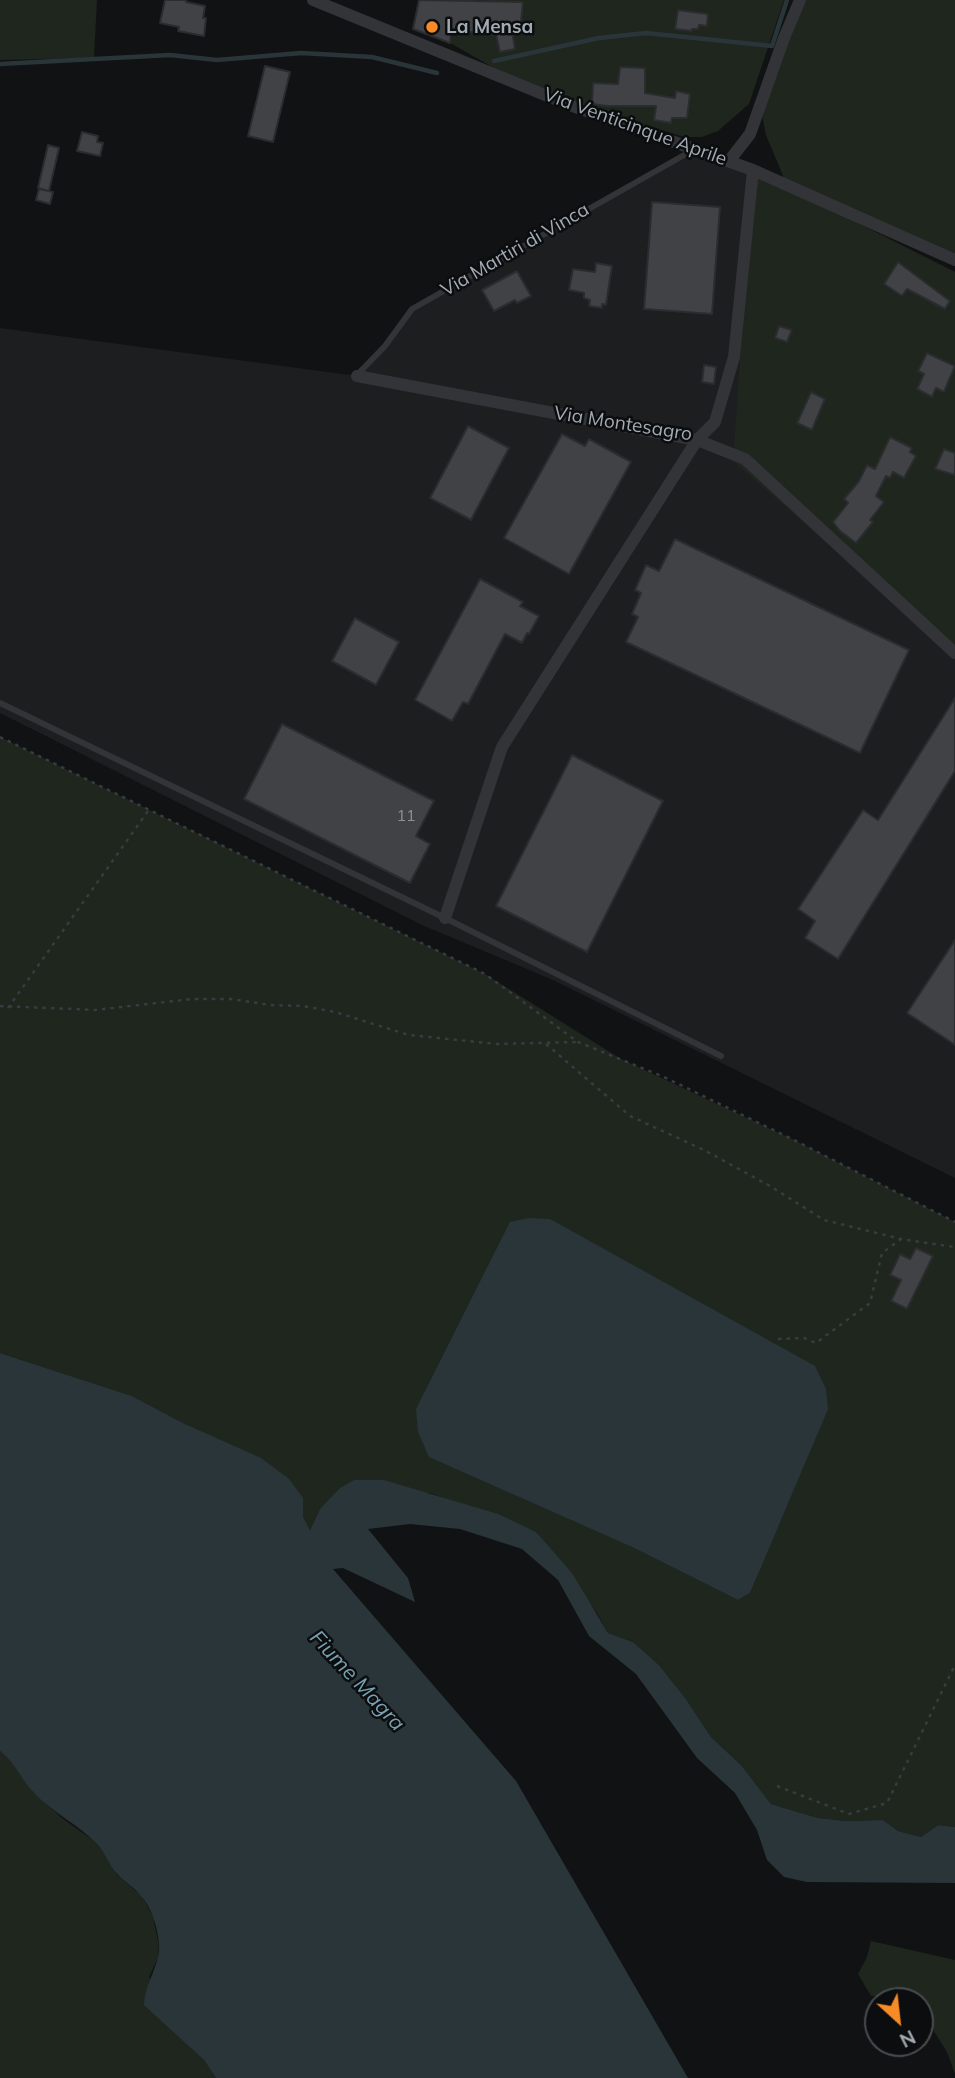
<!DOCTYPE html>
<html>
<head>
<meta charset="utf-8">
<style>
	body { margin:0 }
	#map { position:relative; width:955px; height:2078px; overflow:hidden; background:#111213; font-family:Mulish,sans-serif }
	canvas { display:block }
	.north { position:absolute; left:864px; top:1987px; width:70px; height:70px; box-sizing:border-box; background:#0c0d0e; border:2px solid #484c50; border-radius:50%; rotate:153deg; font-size:19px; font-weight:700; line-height:28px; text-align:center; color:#a2abb4 }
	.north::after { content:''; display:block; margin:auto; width:24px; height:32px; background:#f88b25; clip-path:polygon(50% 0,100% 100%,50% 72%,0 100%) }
</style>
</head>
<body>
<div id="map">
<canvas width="955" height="2078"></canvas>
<div class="north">N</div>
</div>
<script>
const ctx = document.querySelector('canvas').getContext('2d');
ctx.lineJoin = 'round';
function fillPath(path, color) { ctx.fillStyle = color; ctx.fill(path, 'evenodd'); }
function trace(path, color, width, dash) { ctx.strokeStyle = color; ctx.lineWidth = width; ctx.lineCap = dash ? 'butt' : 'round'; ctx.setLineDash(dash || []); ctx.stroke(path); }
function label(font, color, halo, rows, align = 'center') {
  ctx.font = font + ' Mulish,sans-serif'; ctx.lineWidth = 5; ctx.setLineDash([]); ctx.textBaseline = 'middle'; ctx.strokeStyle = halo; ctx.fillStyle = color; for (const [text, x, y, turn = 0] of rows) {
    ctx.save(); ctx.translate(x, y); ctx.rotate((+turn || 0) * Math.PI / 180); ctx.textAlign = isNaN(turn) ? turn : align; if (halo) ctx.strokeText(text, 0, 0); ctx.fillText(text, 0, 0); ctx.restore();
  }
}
fillPath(new Path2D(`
	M695,149L753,170L955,654V1178L553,980L422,925L0,713V328L357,376L412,309Z`), '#1d1e20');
fillPath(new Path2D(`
	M0,0H97L94,58L0,60Z
	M484,0H784L749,104L718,131L702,137H684L608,113L501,72L450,43L451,30L481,33Z
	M802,0H955V258L786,183L766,135L761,110Z
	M753,170L955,272V654L733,461Z
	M0,737L485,974L621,1059L792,1139L955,1222V1827L938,1825L921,1837L898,1831L883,1820L846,1821L818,1818L771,1804L741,1765L711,1737L686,1699L659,1665L633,1642L608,1633L597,1613L536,1532L430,1493L320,1509L310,1530L303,1517V1498L185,1424L132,1396L0,1353ZM916,1248L933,1256L907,1309L891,1301L901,1280L890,1275L900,1254L910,1259ZM630,1546L758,1574L750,1593L738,1600Z
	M0,1751L9,1758L32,1791L62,1818L94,1841L108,1857L117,1875L142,1896L153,1917L159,1945L158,1958L149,1977L181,2038L204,2060L216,2078H0Z
	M871,1941L955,1960V2074L947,2052L920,2009V2001H911L905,1995L871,1996L858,1974L867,1957Z`), '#1e261e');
fillPath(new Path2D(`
	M529,1218L550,1219L815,1366L826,1389L828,1409L750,1593L738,1600L630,1546L429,1457L418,1432L416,1409L510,1222Z
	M0,1353L132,1396L185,1424L261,1458L289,1479L303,1498V1517L310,1530L320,1509L340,1488L354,1480H384L498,1514L536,1532L572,1573L608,1633L633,1642L659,1665L686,1699L711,1737L741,1765L771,1804L818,1818L846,1821L883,1820L898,1831L921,1837L938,1825L955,1827V1883L807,1882L784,1877L767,1860L757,1830L735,1793L697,1758L636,1674L589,1636L558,1580L522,1549L460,1529L410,1524L368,1529L408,1578L415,1602L343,1568L333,1569L516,1781L688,2078H216L204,2060L144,2005C145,1983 161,1963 159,1944C158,1928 151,1906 140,1895C135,1888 126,1883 120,1877C110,1868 106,1853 96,1843C77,1824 52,1812 33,1792C21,1779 15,1762 0,1751Z`), '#293539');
trace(new Path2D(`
	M494,61L599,38L646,33L772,46L787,0
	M0,64L170,55L217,60L301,53L372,57L437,73`), '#293539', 4.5);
const building = new Path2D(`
	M165,0H186V2L205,6L203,18H206L204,36L178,31L179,27L160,23Z
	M419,0L523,2L520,32L512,31L515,49L500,52L496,35L451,30L450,43L413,29Z
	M678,10L708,14L707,26L699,25L698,29H692L691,31L675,29Z
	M265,66L290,72L273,142L248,136Z
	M620,67L645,68V93L675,98L676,91L690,94L687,118H672L671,123L654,120L656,106H607L592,104L593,83L618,84Z
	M82,132L98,136L97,142L103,143L100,156L77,151Z
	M48,145L59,148L49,191L38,188Z
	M39,189L53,192L50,204L36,200Z
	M652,202L720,207L712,314L644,309Z
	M898,262L950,301L945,309L907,289L902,296L884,284Z
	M596,263L612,266L606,305L602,304V308L589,306L590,300L584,298V293L569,290L573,269L595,272Z
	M517,271L531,296L517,303L515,300L494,311L482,290Z
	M779,326L792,330L787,342L775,338Z
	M927,353L955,366L944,392L936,388L932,397L917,389L924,374L918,371Z
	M704,365L716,367L714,384L702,382Z
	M811,392L825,399L812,430L797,423Z
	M468,426L509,448L471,520L430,498Z
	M562,434L585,446L589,439L631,462L569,574L504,538Z
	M890,437L912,448L910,452L916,456L904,478L893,472L890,478L886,476L876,496L884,502L870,520L873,522L856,543L840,531L833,522L848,503L844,499L859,481L867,465L875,469Z
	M944,449L955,453V475L935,469Z
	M675,539L909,650L860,753L626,642L638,617L632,614L641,593L635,590L646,565L659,571Z
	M480,579L523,602L520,606L539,616L529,634L527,633L522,643L505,634L468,704L463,702L452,721L415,700Z
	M355,618L399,642L376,685L332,661Z
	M955,698V771L838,959L805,938L815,921L798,909L863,810L878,820Z
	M282,724L434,801L416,836L430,844L410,883L244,799Z
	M572,755L663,801L587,952L496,906Z
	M955,940V1045L907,1013Z
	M916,1248L933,1256L907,1309L891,1301L901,1280L890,1275L900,1254L910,1259Z`);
fillPath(building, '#404246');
trace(building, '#2b2c2f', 2);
trace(new Path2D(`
	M0,737L485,974L578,1042L664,1077L792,1139L955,1222
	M0,1006L95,1010L192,999H231L270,1005L303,1006L335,1012L409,1035L497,1044L578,1042
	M8,1008L148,811
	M546,1044L630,1116L704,1150L770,1186L824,1220L901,1239L955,1247
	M778,1339L804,1338L816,1343L870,1303L882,1253L901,1239
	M777,1786L849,1814L887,1803L955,1665`), '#383b3f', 2.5, [3.5, 5]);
trace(new Path2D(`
	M357,375L385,346L412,309L693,150
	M0,703L445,918L721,1056`), '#323438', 6);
trace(new Path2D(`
	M313,0L567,104L753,170L955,260
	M729,161L750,134L784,38L800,0
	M357,376L697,440L715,422L734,357L753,170
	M445,918L502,747L697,440L745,459L955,653`), '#323438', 12);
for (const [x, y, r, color] of [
	[432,27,7,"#f88b25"]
]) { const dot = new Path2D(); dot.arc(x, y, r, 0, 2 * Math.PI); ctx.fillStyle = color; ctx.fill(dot); trace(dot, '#0c0d0e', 2.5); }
label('16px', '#8a9198', null, [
	["11",406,816]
]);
label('bold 19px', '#a2abb4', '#0c0d0e', [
	["La Mensa",446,27]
], 'left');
label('19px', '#a2abb4', '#0c0d0e', [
	["Via Venticinque Aprile",635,127,20],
	["Via Martiri di Vinca",515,250,-30],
	["Via Montesagro",623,424,9]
]);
label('italic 21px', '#77a1b1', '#0c0d0e', [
	["Fiume Magra",357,1681,47]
]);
</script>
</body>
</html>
